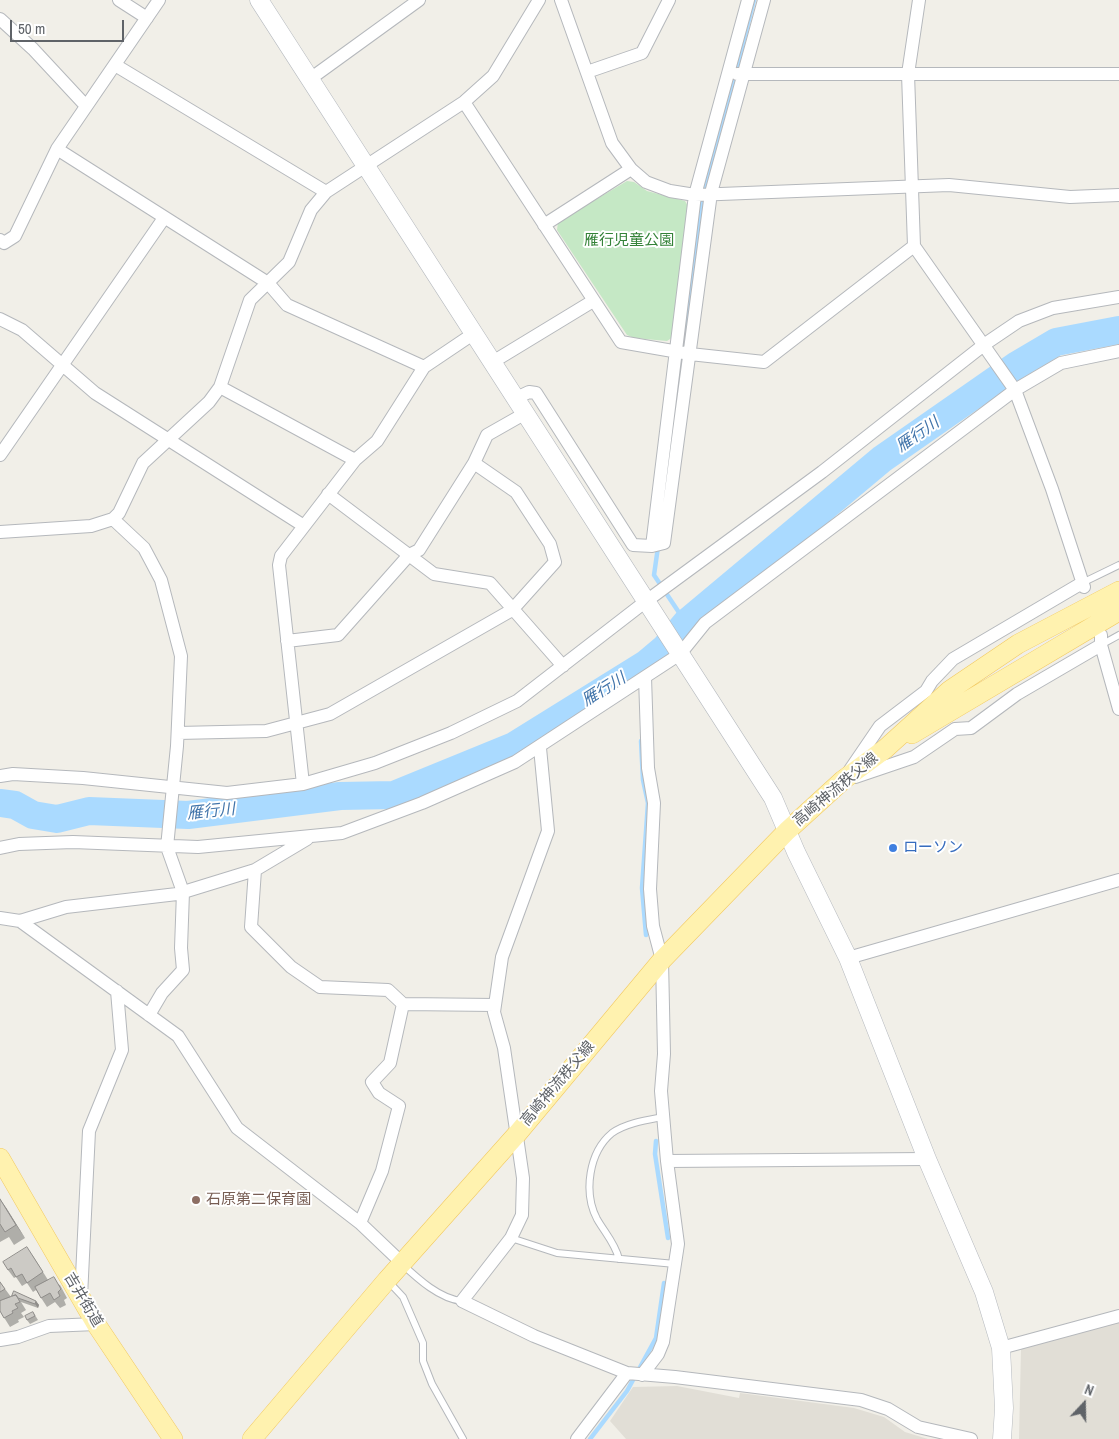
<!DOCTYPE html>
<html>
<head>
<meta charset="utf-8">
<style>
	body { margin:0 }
	#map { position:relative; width:1119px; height:1439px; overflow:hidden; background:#f1efe8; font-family:"Archivo Narrow",sans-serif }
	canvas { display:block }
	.north { position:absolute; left:1059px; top:1379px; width:50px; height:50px; -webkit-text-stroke:4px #fff; paint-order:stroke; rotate:21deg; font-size:14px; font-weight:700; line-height:20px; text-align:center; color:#5f6368 }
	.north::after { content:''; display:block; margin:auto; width:18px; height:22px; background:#5f6368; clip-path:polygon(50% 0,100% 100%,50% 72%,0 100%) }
	.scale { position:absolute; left:10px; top:20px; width:114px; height:22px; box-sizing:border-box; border:2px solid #5f6368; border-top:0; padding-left:6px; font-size:15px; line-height:18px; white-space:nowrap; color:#5f6368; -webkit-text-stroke:4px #fff; paint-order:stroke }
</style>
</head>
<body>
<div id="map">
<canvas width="1119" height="1439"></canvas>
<div class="north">N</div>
<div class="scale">50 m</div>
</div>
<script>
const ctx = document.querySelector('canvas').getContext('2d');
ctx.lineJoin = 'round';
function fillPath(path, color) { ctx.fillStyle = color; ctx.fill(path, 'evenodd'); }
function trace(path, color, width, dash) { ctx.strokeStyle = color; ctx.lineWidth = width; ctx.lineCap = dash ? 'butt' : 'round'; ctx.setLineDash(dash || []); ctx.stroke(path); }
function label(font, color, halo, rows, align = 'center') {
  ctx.font = font + ' "Archivo Narrow","Noto Sans JP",sans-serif'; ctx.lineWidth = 4; ctx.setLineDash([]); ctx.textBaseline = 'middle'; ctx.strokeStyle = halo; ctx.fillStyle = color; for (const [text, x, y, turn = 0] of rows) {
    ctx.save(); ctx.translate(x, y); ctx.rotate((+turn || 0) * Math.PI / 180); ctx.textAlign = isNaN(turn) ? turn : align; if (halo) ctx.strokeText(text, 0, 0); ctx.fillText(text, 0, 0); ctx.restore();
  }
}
fillPath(new Path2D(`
	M1119,1322V1439H1019L1021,1349Z
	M677,1386L739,1398L740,1393L854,1408L884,1417L905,1432L928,1439H626L610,1421L633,1387Z`), '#e1ded6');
fillPath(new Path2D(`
	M627,181L634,182L647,191L685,201L688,206L673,337L667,341L634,338L627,335L557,230L558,222Z`), '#c5e8c5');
trace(new Path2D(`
	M670,452L701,206L754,0
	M658,547L654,575L686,623
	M640,668V679
	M641,741L643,780L648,803L642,888L646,935
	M656,1141L655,1154L668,1238
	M590,1439L627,1391L656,1338L664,1283`), '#aadaff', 4.5);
trace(new Path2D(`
	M0,803L15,805L33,815L57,819L89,811L188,815L340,796L394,795L514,746L646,664L665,648L686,623L882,459L1017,365L1056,342L1119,330`), '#aadaff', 28);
const lane = new Path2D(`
	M1082,583L1119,565
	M1101,645L1119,635
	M511,1238L557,1253L675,1264
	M619,1259C615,1243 605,1233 597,1219C583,1192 589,1152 612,1133C626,1123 647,1120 663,1117
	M402,1264C418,1279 440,1299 462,1301
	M388,1281L403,1297L423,1343V1361L432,1384L463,1439`);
const street = new Path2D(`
	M119,0L147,18
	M561,0L612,143L631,169L646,182L670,191L695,195L949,185L1070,197L1119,195
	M919,0L908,74L914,246L1015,390L1052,489L1084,587
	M0,19L33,49L86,106
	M115,65L326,192
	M587,72L642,53L669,0
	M737,74H1119
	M310,79L419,0
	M464,102L621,342L690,354L764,362L914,246
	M57,149L268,283L287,305L424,367
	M544,225L631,169
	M0,240L4,243L15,236L57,149L159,0
	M0,319L22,330L95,393L304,526
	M491,363L593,301
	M220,387L355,460
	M514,399L529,392L536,393L633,545L652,546L664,543L711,193L764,0
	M0,455L164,218
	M474,463L487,435L524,414
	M328,494L434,574L490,583L563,666
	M113,519L119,513L143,463L209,402L220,387L250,300L289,262L311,210L326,192L464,102L493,76L539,0
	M0,532L91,526L113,519L144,548L161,580L181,656L177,746L167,847L183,892L181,948L183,970L162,993L149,1015
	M652,546L695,195L748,0
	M1101,635V645L1119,709
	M178,733L266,731L330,714L512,610L555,562L550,544L516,492L474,463L419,550L409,555L338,635L287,641
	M540,748L548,831L502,957L494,1012L504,1048L523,1178L522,1215L511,1238L462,1301L534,1336L627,1373L675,1377L861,1400L888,1409L918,1427L971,1439
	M850,770L880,726L926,691L932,681L953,659L1082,583
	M0,776L13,774L83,778L227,793L303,784L375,763L451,733L517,701L645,602L822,472L985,344L1019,321L1053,308L1119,297
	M855,777L914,757L955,729L971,728L1017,694L1101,645
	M303,784L279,565L281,556L355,460L377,441L424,367L473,334
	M0,848L19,844L73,842L198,847L342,833L422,803L515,762L680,654L705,623L1015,390L1061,363L1119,351
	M255,870L251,927L291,967L320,987L388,990L403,1004L495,1005
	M0,918L20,921L178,1036L237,1128L360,1223L402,1263
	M20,921L66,907L177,894L255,870L307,839
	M848,958L1119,880
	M667,1161L927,1159
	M360,1223L382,1171L399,1106L379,1093L372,1082L390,1063L403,1004
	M81,1297L89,1131L122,1050L117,991
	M0,1340L18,1337L49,1326L96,1324
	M1001,1348L1119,1316
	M642,1375L658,1354L663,1342L678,1244L667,1161L661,1091L664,1054L662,960L653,926L650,889L654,803L648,768L645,677
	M577,1439L627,1373`);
const secondary = new Path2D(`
	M259,0L773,798L796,852L848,958L927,1159L984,1292L1001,1348L1004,1408L1002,1439`);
const primary = new Path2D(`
	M912,734L1119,611
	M0,1158L96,1324L173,1439
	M252,1439L387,1280L517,1134L662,960L787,831L843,780L885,749L950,690L1018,644L1119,591`);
trace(lane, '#b5b8bc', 8);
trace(street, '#b5b8bc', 14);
trace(secondary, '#b6babf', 19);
trace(primary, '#f2c960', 20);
trace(lane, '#fff', 6);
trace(street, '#fff', 12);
trace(secondary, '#fff', 18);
trace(primary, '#fff2af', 19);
fillPath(new Path2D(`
	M0,1199L25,1238L14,1245L9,1237L0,1242Z
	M33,1256L48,1280L60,1285L67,1298L64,1300L66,1305L60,1308L55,1302L47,1307L36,1290L33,1292L27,1283L22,1286L16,1277L14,1278L8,1270Z
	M0,1282L11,1297L36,1301L39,1305L38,1308L21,1302L26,1310L21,1313L24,1317L18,1320L19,1322L10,1327L0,1311Z
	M33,1312L38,1320L30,1324L27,1320Z`), '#afaea9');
fillPath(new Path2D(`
	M0,1199L7,1209L25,1238L16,1225Z
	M36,1301L39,1305L38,1308L35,1304Z`), '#8f8d8a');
const building = new Path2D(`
	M0,1199L16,1225L5,1232L0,1224Z
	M27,1247L43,1272L27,1283L22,1274L16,1277L11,1268L8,1270L3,1262Z
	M54,1277L61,1289L58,1292L60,1296L54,1300L50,1293L41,1298L35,1287Z
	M0,1282L5,1289L0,1292Z
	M14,1291L36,1301L35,1304L18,1298L16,1295L12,1296Z
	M16,1295L20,1302L15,1304L18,1308L12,1311L13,1313L4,1318L0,1311V1301Z
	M33,1312L35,1316L27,1320L25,1316Z`);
fillPath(building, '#cccac5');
trace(building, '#8f8d8a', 1);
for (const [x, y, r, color] of [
	[893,848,5,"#3f7fe0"],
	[196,1200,5,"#8d6e63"]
]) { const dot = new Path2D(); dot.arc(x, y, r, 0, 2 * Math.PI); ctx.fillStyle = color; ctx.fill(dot); trace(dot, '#fff', 2); }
label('15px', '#348238', '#fff', [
	["雁行児童公園",629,241]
]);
label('15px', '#5f6368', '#fff', [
	["高崎神流秩父線",836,790,-40],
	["高崎神流秩父線",558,1084,-50],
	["吉井街道",83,1300,59]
]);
label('15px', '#366cbe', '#fff', [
	["ローソン",903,848]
], 'left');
label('15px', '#785e54', '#fff', [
	["石原第二保育園",206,1200]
], 'left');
label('italic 16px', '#4174aa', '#fff', [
	["雁行川",918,435,-35],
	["雁行川",604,690,-32],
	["雁行川",211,812,-6]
]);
</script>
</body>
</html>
